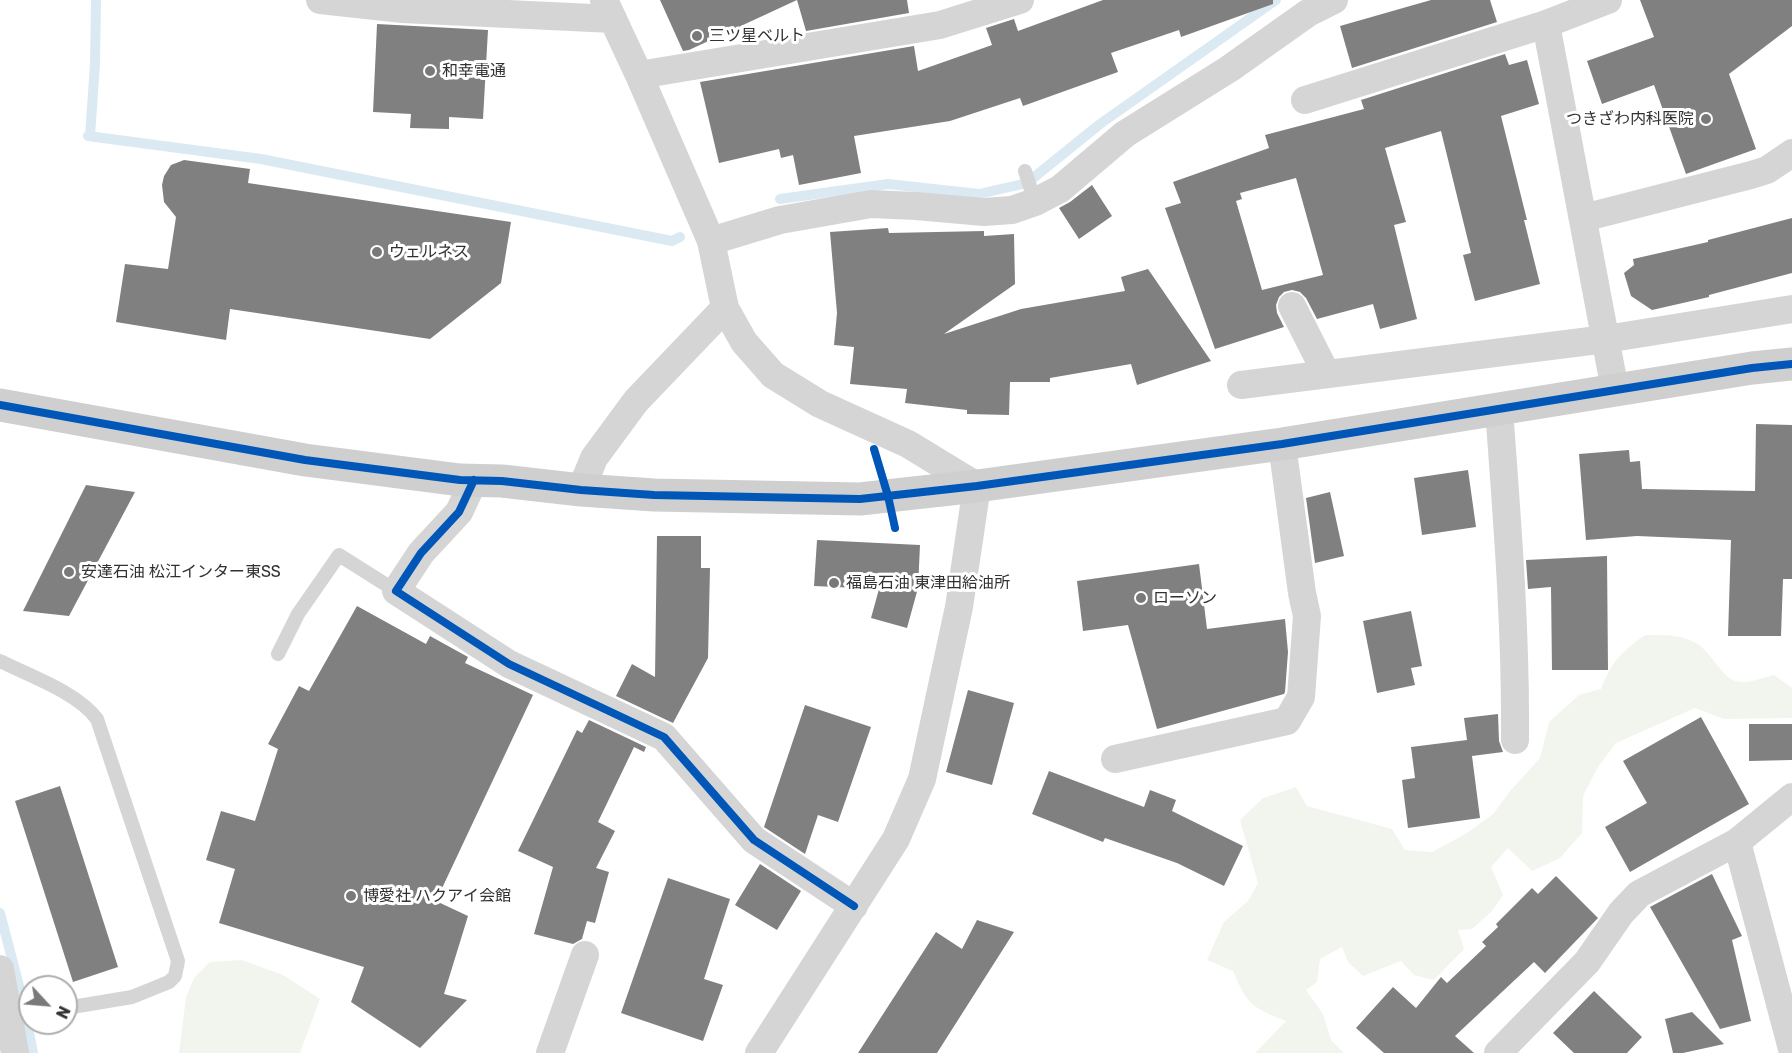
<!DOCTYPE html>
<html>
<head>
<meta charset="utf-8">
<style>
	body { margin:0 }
	#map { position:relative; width:1792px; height:1053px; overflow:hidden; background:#fff; font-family:Rubik,sans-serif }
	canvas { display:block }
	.north { position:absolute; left:18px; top:975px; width:60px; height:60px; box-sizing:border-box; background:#fff; border:2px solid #adadad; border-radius:50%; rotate:116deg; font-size:16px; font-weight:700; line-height:24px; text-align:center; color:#313131 }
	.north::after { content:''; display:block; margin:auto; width:21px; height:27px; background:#797979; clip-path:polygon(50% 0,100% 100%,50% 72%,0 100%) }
</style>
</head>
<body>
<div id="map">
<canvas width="1792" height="1053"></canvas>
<div class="north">N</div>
</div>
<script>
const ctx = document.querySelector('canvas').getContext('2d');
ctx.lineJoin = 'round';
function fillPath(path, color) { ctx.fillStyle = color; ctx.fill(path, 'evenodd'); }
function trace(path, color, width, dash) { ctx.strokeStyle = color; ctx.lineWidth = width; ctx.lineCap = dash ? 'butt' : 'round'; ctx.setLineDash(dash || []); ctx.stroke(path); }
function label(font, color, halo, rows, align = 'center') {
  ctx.font = font + ' Rubik,"Noto Sans JP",sans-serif'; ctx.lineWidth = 6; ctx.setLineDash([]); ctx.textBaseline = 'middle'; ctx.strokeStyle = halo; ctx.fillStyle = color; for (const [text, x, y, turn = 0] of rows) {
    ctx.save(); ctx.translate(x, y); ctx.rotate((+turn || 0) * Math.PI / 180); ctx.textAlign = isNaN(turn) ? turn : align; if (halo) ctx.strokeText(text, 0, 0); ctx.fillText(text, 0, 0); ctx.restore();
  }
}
fillPath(new Path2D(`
	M1645,635C1663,635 1679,634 1696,643C1713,653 1722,681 1741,682C1751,683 1764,677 1774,675L1792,688V718L1724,719L1695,708L1616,743L1598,767L1583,796L1582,833L1560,858L1532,871L1508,848L1491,867L1503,895L1492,911L1472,929L1458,930L1464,949L1434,980L1414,975L1401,961L1363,976L1348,962L1342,947L1320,959L1317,982L1306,990L1323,1014L1331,1040L1344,1053H1255L1286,1021C1253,1008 1247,1005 1233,971L1207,960L1224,922L1248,901L1258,883L1240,820L1263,798L1296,787L1307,806L1392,829L1405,850L1432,852L1467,833L1493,814L1511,790L1540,758L1549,722L1579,695L1601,689C1612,661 1621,652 1645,635Z
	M242,960L283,975L320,999L300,1053H179L186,997L194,978L210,962Z`), '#f2f5ed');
trace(new Path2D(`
	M88,136L261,159L672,241L680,237
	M90,136L95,64L96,0
	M780,199L888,184L979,194L1027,183L1100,124L1276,0
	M0,913L23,1001L33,1053`), '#dbeaf2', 10);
fillPath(new Path2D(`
	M660,0H797L689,50L683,51Z
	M797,0H907L909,13L806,31Z
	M1103,0H1273V4L1181,37L1179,30L1111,53L1118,72L1023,106L1020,98L950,121L854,136L861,173L799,185L793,155L781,158L779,149L719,163L700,82L914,46L918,71L992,45L986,28L1014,19L1018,31Z
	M1431,0H1490L1497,22L1352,68L1340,26Z
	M1640,0H1792V26L1729,74L1756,149L1686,174L1654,85L1602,104L1587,61L1654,37Z
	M377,24L488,30L483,119L449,117V129L410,128L411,114L373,112Z
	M1505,54L1509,65L1527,60L1539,104L1501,116L1527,220H1524L1540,284L1475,301L1463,255L1471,253L1441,131L1385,148L1406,222L1394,225L1417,319L1380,329L1373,304L1317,319L1306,298L1300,292L1292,290L1284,292L1279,297L1276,305L1277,313L1284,327L1215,349L1165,208L1181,203L1173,182L1269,148L1265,135L1364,109L1361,100ZM1296,178L1323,275L1262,290L1236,201L1242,199L1240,193Z
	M184,160L250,169L248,183L511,222L501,283L430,339L230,309L226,340L116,322L125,264L168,269L176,217L164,202L162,185L164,176L171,165Z
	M1092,185L1112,216L1079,239L1059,208L1070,202Z
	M1792,218V273L1709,295V297L1652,310L1631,296L1624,273L1634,265L1633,259L1708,242V240Z
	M888,228L889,233L984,231V236L1014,234L1015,284L944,334L1021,309L1125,291L1121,277L1148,269L1211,361L1137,385L1131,364L1050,378V382H1010L1009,415L967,414V410L905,403L907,389L850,384L854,347L834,345L837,313L830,232Z
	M1756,424L1792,425V579H1783L1781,636H1728L1731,540L1637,536L1586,540L1579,454L1629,450L1630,462L1640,461L1642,489L1755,491Z
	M1468,470L1476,527L1422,535L1414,478Z
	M86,485L135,492L69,616L23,611Z
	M1330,492L1344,556L1315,563L1306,498Z
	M657,536H701V568H710L708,658L673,723L616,696L632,664L655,677Z
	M817,540L920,545L918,588L907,628L871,618L879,589L814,586Z
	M1607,556L1608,670H1552L1551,587L1528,589L1526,560Z
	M1199,564L1207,629L1285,619L1288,652L1285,692L1284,694L1157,729L1128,625L1083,631L1077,581Z
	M357,606L426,644L430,636L468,657L465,663L533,695L436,901L468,916L444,994L467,1000L420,1048L351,1002L364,967L219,923L235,869L206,860L221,811L255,821L278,749L268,744L299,686L309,691Z
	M1411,611L1422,666L1411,668L1415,685L1377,693L1363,621Z
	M968,690L1014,703L992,785L946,772Z
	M805,705L871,727L838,822L818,815L805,854L764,827Z
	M1498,714L1499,741L1503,752L1472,756L1480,818L1408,828L1402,780L1415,778L1411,747L1467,740L1464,718Z
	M1701,717L1749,804L1630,872L1605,827L1647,803L1623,761Z
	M589,720L646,747L644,752L634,747L598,822L615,831L596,868L609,872L595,923L587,921L582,939L573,944L534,934L553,867L518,851L577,730L582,733Z
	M1749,724H1792V760L1749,761Z
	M1049,771L1144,807L1150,790L1176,800L1172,811L1243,846L1224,886L1177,863L1105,838L1103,842L1032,814Z
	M60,786L118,967L73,982L15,801Z
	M760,864L801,891L777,930L735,905Z
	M1712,874L1742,936L1732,940L1751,1021L1720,1029L1650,907Z
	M1556,876L1598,918L1545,973L1534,962L1455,1036L1474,1053H1384L1356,1028L1393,987L1416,1008L1441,977L1447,983L1486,946L1482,942L1498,927L1496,924L1532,888L1538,894Z
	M668,878L730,899L704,979L723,985L703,1041L621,1013Z
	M977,920L1014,932L937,1053H858L936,932L962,949Z
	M1594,991L1642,1037L1627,1053H1574L1553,1033Z
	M1692,1012L1724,1044L1683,1053H1673L1665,1019Z`), '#808080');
trace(new Path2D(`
	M1025,171L1035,202
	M278,654L298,614L339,555L396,591
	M0,661C30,676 77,692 97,719L178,961L175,976L169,982L132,997L66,1008
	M9,1019L30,1014`), '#d5d5d5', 14);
trace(new Path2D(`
	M320,0L403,9L613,19
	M604,0L639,75L711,241L725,308L744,342L773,375L820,404L908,444L977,486L959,607L922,779L896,839L759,1053
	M1608,0L1546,24L1615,390
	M639,75L940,25L1020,0
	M1305,100L1546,24
	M1583,218L1751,175L1767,170L1792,153
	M711,241L780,220L871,204L916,206L984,212L1012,210L1035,202L1060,189L1125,134L1229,69L1308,13L1334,0
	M1292,306L1326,373
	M1241,385L1606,339L1792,309
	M1499,409C1507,519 1516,629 1515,740
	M474,480L459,512L421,553L396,591L509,664L664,737L754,840L854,906
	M581,490L594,458L636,401L725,308
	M1115,759L1287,721L1301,697L1307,616L1302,593L1282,444
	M1792,797L1737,842L1792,1049
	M0,969L15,1053
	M550,1053L585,955
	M1498,1053L1587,962L1621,913L1639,894L1737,842`), '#d5d5d5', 28);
trace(new Path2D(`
	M0,405L305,460L460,480L502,481L581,490L654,495L860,499L977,486L1282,444L1752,368L1792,364`), '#cfcfcf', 33);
trace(new Path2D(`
	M0,405L305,460L460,480L502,481L581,490L654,495L860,499L977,486L1282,444L1752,368L1792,364
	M874,449L888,496L895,528
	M474,480L459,512L421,553L396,591L509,664L664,737L754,840L854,906`), '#0057b8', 8);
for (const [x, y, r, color] of [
	[697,36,6,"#797979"],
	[430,71,6,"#797979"],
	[1706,119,6,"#797979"],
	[377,252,6,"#797979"],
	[69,572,6,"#797979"],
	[834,583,6,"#797979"],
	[1141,598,6,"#797979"],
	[351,896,6,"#797979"]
]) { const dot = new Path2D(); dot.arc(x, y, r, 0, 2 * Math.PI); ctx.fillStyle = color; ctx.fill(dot); trace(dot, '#fff', 2); }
label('16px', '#313131', '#fff', [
	["三ツ星ベルト",709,36],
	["和幸電通",442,71],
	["つきざわ内科医院",1694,119,"right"],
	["ウェルネス",389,252],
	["安達石油 松江インター東SS",81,572],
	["福島石油 東津田給油所",846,583],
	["ローソン",1153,598],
	["博愛社 ハクアイ会館",363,896]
], 'left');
</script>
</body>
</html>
